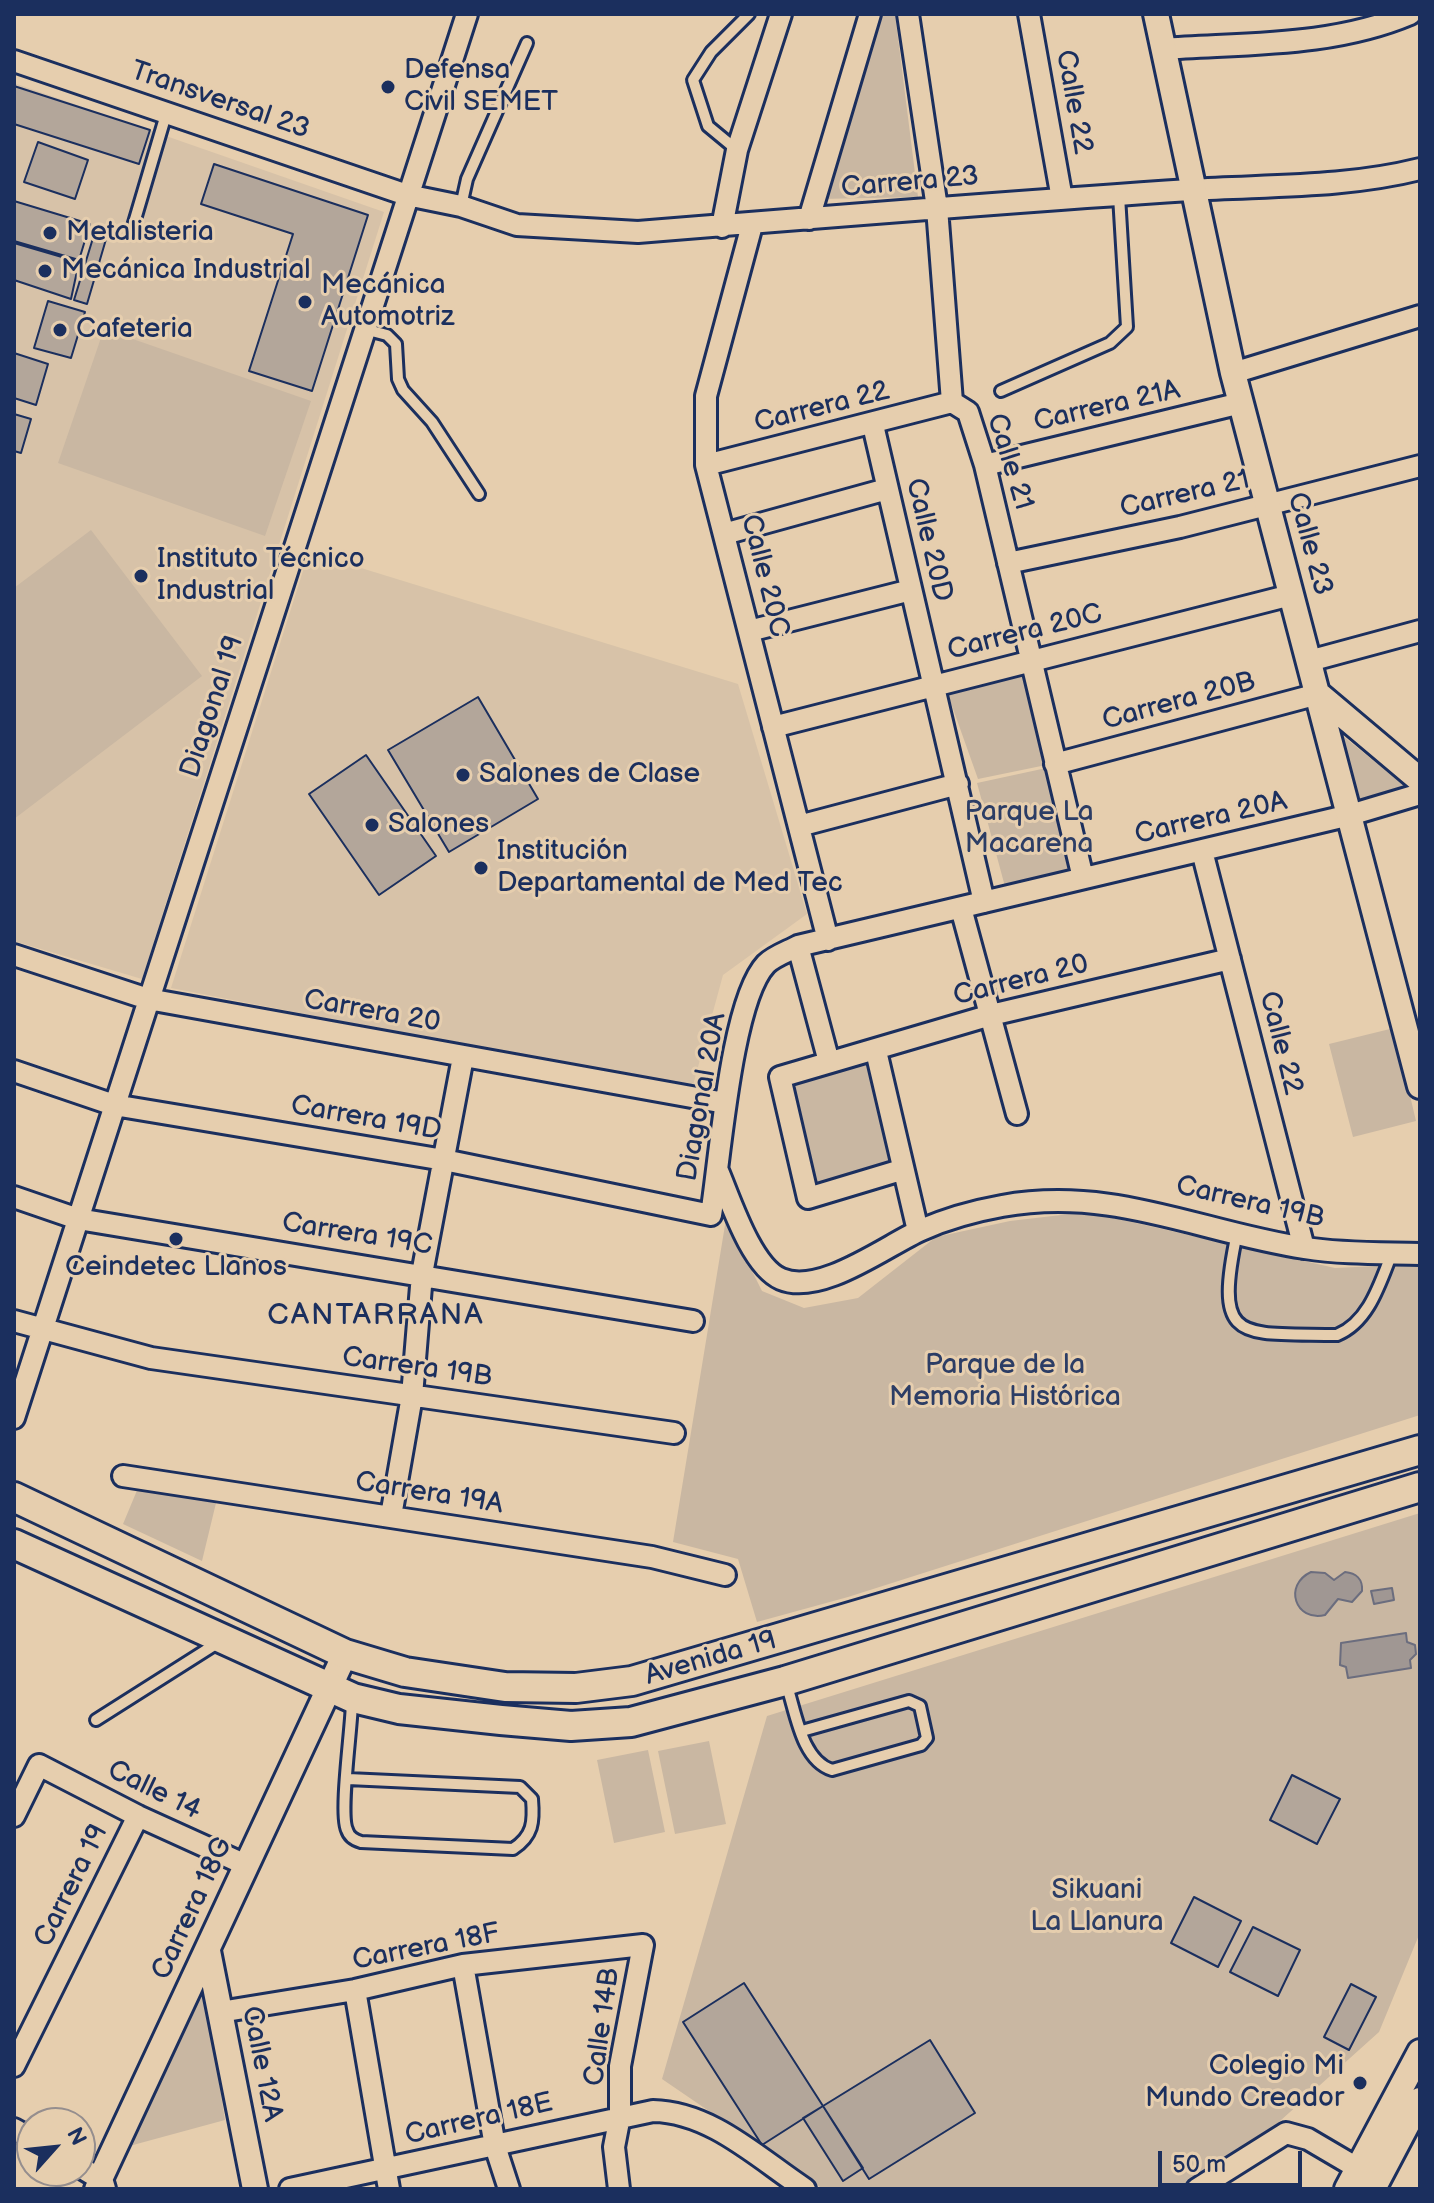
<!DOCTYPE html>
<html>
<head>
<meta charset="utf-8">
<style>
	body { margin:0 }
	#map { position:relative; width:1434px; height:2203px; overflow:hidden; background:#e6ceae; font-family:"Balsamiq Sans",sans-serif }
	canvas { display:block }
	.frame { position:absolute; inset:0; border:16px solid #1b2f5e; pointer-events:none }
	.north { position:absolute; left:16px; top:2107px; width:80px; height:80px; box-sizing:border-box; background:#e6ceae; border:2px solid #958e8e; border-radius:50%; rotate:63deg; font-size:22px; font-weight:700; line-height:32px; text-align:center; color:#1b2f5e }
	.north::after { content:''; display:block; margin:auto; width:28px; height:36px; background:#1b2f5e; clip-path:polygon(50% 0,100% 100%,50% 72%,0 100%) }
	.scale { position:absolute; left:1158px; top:2151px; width:144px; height:36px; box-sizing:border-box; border:4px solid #1b2f5e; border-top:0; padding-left:10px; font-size:24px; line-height:28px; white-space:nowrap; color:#1b2f5e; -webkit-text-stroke:6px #e6ceae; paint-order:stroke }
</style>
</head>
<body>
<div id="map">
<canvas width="1434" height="2203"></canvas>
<div class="frame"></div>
<div class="north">N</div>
<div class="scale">50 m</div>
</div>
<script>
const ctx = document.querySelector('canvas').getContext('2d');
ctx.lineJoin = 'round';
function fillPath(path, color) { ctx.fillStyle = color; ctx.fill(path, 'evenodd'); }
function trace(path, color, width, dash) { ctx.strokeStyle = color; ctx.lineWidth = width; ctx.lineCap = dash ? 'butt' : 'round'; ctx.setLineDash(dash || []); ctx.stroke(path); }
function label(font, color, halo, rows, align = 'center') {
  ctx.font = font + ' "Balsamiq Sans",sans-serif'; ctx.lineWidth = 6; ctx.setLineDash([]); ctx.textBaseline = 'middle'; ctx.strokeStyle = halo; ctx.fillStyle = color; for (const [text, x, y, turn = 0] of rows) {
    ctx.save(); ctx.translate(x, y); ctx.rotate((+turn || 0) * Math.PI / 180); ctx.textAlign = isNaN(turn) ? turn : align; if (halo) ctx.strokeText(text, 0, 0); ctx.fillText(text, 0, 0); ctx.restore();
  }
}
fillPath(new Path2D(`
	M14,83L384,212L142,979L14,941Z
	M309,552L738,684L807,914L723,975L692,1089L171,988Z`), '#d7c2a8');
fillPath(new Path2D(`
	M876,14H895L918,197L819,199Z
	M104,329L311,401L265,536L58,463Z
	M91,530L202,676L14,819V588Z
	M1025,668L1051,764L978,779L946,689Z
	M1333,728L1406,787L1348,806Z
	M1051,767L1079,876L1007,894L977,783Z
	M1394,1028L1416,1121L1353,1137L1329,1044Z
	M875,1057L895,1162L809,1192L785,1080Z
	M1087,1212L1335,1268L1420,1264V1415L848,1597L757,1622L738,1559L673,1542L726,1219L762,1291L804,1308L858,1298L936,1237L1010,1221Z
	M138,1488L216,1503L202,1561L123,1524Z
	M1420,1513L1419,1935L1379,2032L1270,2130L1177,2189H823L662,2079L767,1716Z
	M709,1741L726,1824L675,1834L658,1751Z
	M648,1750L665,1832L614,1843L597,1760Z
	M202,1976L225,2120L122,2148Z`), '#c9b7a2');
const water = new Path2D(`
	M1311,1572L1325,1573L1334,1580L1345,1572C1356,1573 1363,1579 1362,1591L1352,1602L1338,1599L1325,1615C1295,1622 1283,1585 1311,1572Z
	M1392,1588L1394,1600L1374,1604L1371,1591Z
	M1406,1633L1407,1642L1415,1645L1416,1654L1410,1660L1411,1668L1348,1678L1346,1667L1340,1665L1341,1643Z`);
fillPath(water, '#a09793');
trace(water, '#6b6d7e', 2);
const building = new Path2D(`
	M14,86L150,130L139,164L14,124Z
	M38,142L88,160L75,199L24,182Z
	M214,164L368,215L312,391L249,371L293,234L201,204Z
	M14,201L90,224L79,260L14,241Z
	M97,225L109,229L87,304L74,300Z
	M14,243L79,262L71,299L14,280Z
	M48,301L85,312L71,358L34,348Z
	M14,353L48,364L36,405L14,398Z
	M14,414L31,419L21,453L14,451Z
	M478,697L538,799L449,852L388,750Z
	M366,755L436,856L379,895L309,794Z
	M1292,1775L1340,1799L1317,1844L1270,1820Z
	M1194,1897L1241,1921L1218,1967L1171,1943Z
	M1253,1927L1300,1950L1278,1996L1230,1972Z
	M744,1983L823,2106L762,2145L683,2022Z
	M1351,1984L1376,1997L1349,2050L1324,2037Z
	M930,2040L975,2113L869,2179L823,2106Z
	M823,2106L863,2168L843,2181L803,2118Z`);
fillPath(building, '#b3a69a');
trace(building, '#1b2f5e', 2);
const service = new Path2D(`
	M737,150L708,126L693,80L711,52L749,14
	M461,206L467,179L527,43
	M131,233L167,111
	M364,329L387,335L396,344L398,379L403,390L432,422L479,494
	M1001,391L1110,343L1127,327L1119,196
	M1237,1233C1213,1345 1240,1333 1337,1335C1369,1322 1380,1283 1392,1253
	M786,1683C796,1712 801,1760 832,1770L921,1745L927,1738L920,1706L909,1701L802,1731
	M96,1720L219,1642
	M348,1779L520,1787L532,1799C534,1822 533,1836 513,1849L361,1842C354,1840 349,1837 347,1830C339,1813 352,1726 352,1701`);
const minor = new Path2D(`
	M908,14L937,208L952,402L968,412L985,465L1083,878
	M1029,14L1062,199
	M1163,49C1246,43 1332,47 1410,14
	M14,61L407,195L461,206L517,225L638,232C822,217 1006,202 1190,190C1268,185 1344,188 1420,169
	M809,219L870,14
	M752,225L706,396V465L828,940
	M722,227L737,150L781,14
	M1233,373L1420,316
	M873,425L984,902
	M706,465L952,402
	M985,465L1241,403
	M724,534L887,489
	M1008,563L1180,527L1420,466
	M749,631L911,590
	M1309,661L1420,631
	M773,727L1291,595
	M1055,764L1318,694
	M799,826L958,784
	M1202,851L1304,1248
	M961,908L1017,1114
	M798,946L829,1062
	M14,955L148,999L725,1103
	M876,1051L918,1231
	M14,1071L114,1105L444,1160L711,1215C720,1160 731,1001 766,964C774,956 789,951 798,946L1350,815L1420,794
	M901,1170L808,1198L780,1077L991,1015L1230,959
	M718,1171C730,1199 751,1266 781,1279C821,1296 887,1245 921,1230C946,1219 974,1211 1002,1206C1114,1186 1199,1232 1305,1248C1343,1254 1382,1253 1420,1254
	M14,1197L78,1219L693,1321
	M14,1321L151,1358L674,1433
	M14,1418L467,14
	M123,1476L652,1557L725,1575
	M391,1516L412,1396L422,1274L463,1057
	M14,1816L39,1765L138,1816L246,1865
	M463,1965L495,2146L509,2189
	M355,1990L389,2189
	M220,2012L355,1990L463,1965L643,1945L620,2066V2116L614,2147L619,2189
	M14,2066L138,1816
	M14,2129L32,2139
	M80,2167L100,2179L95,2189
	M290,2189L653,2111C711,2112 758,2158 805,2189
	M1197,2189L1286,2133L1308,2139L1359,2169`);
const tertiary = new Path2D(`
	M1156,14L1233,373L1420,1086
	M1318,694L1420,780
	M208,1951L255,2189
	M103,2189L100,2179L345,1654
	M1347,2189L1420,2052
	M1373,2189L1420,2100`);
const secondary = new Path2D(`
	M14,1497L345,1654L405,1672L505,1687L576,1688L632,1681L1420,1450
	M14,1544L353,1698L399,1709L501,1720L571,1726L631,1722L785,1681L1420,1487`);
trace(service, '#1b2f5e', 16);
trace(minor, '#1b2f5e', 26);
trace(tertiary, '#1b2f5e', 30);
trace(secondary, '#1b2f5e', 34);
trace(service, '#e6ceae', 10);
trace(minor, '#e6ceae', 20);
trace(tertiary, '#e6ceae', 24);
trace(secondary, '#e6ceae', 28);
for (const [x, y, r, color] of [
	[388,87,8,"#1b2f5e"],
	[50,233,8,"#1b2f5e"],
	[45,271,8,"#1b2f5e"],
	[305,302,8,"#1b2f5e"],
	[60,330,8,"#1b2f5e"],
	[141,576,8,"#1b2f5e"],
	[463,775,8,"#1b2f5e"],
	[372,825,8,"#1b2f5e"],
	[481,868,8,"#1b2f5e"],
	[176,1239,8,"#1b2f5e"],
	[1360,2083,8,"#1b2f5e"]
]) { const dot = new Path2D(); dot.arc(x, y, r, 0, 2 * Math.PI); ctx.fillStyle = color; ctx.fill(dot); trace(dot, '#e6ceae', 3); }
label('28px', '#1b2f5e', '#e6ceae', [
	["Defensa",404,71],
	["Civil SEMET",404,103],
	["Metalisteria",66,233],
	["Mecánica Industrial",61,271],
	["Mecánica",321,286],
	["Automotriz",321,318],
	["Cafeteria",76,330],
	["Instituto Técnico",157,560],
	["Industrial",157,592],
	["Salones de Clase",479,775],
	["Salones",388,825],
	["Institución",497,852],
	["Departamental de Med Tec",497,884],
	["Ceindetec Llanos",176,1268,"center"],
	["Colegio Mi",1344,2067,"right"],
	["Mundo Creador",1344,2099,"right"]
], 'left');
label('28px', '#1b2f5e', '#e6ceae', [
	["Transversal 23",220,101,19],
	["Calle 22",1073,102,80],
	["Carrera 23",910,183,-5],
	["Carrera 21A",1107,407,-13],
	["Carrera 22",822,408,-14],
	["Calle 21",1009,462,73],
	["Carrera 21",1185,495,-13],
	["Calle 20D",928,540,77],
	["Calle 23",1309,544,75],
	["Calle 20C",764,576,76],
	["Carrera 20C",1025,633,-14],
	["Carrera 20B",1179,702,-15],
	["Diagonal 19",213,707,-72],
	["Carrera 20A",1211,819,-13],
	["Carrera 20",1021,981,-14],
	["Carrera 20",372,1012,10],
	["Calle 22",1280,1043,76],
	["Diagonal 20A",703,1097,-80],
	["Carrera 19D",366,1119,10],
	["Carrera 19B",1250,1203,13],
	["Carrera 19C",357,1235,9],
	["Carrera 19B",417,1368,8],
	["Carrera 19A",429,1494,9],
	["Avenida 19",711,1659,-16],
	["Calle 14",154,1791,26],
	["Carrera 19",72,1886,-64],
	["Carrera 18G",193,1909,-65],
	["Carrera 18F",426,1948,-11],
	["Calle 14B",603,2027,-82],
	["Calle 12A",261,2064,79],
	["Carrera 18E",479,2120,-13]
]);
label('28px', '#2c3d65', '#e6ceae', [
	["Parque La",1029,813],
	["Macarena",1029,845],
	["Parque de la",1005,1366],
	["Memoria Histórica",1005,1398],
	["Sikuani",1097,1891],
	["La Llanura",1097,1923]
]);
ctx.letterSpacing = '2px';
label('30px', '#1b2f5e', '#e6ceae', [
	["CANTARRANA",376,1316]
]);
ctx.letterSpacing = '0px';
</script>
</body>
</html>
